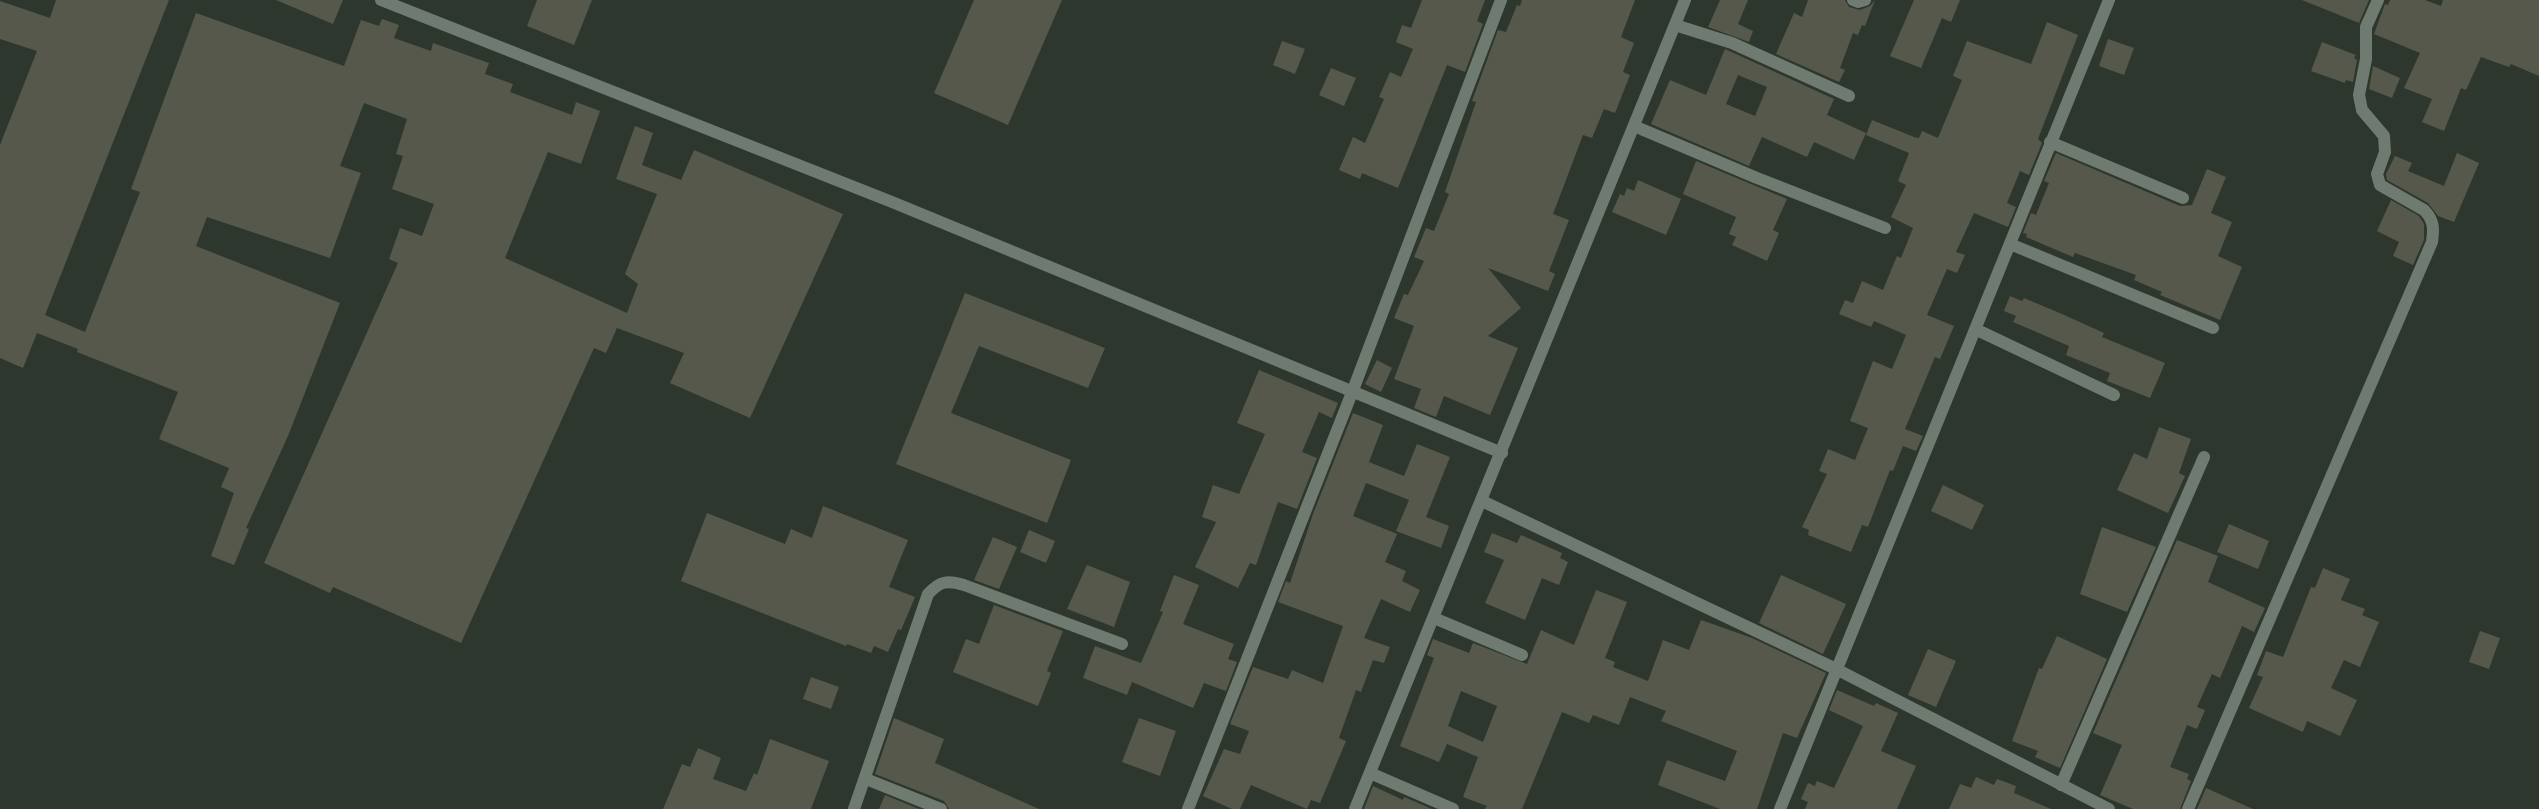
<!DOCTYPE html>
<html>
<head>
<meta charset="utf-8">
<style>
	body { margin:0 }
	canvas { display:block; background:#2d372d }
</style>
</head>
<body>
<canvas width="2539" height="809"></canvas>
<script>
const ctx = document.querySelector('canvas').getContext('2d');
ctx.lineJoin = 'round';
function fillPath(path, color) { ctx.fillStyle = color; ctx.fill(path, 'evenodd'); }
function trace(path, color, width, dash) { ctx.strokeStyle = color; ctx.lineWidth = width; ctx.lineCap = dash ? 'butt' : 'round'; ctx.setLineDash(dash || []); ctx.stroke(path); }
fillPath(new Path2D(`
	M56,0H169L45,315L85,332L140,192L131,189L196,13L344,66L361,20L379,26L382,19L399,25L394,38L431,51L433,43L489,63L485,74L513,84L510,92L572,115L576,102L600,111L581,164L548,152L505,258L627,313L638,284L625,274L657,194L616,179L635,126L653,133L642,165L681,180L694,150L843,214L750,418L670,383L684,353L617,328L606,353L594,348L461,643L333,587L330,593L264,563L398,263L389,259L400,228L422,236L434,204L392,189L403,156L396,154L407,119L364,103L340,166L361,173L330,258L207,217L196,246L340,303L288,436L246,528L249,529L234,565L211,556L234,493L221,487L229,468L159,439L178,392L77,352L78,349L37,333L23,368L0,358V145L37,51L0,39V1L50,18Z
	M276,0H343L333,24Z
	M537,0H592L574,45L527,26Z
	M974,0H1062L1008,125L934,93Z
	M1422,0H1485L1477,21L1483,24L1465,72L1447,65L1398,188L1362,173L1360,179L1339,170L1353,137L1365,143L1384,99L1379,97L1390,72L1401,77L1413,49L1396,42L1402,25L1411,28Z
	M1522,0H1635L1621,37L1634,43L1623,72L1630,75L1615,113L1604,109L1592,138L1583,135L1553,214L1569,220L1549,271L1555,274L1548,291L1488,268L1521,308L1488,336L1518,348L1490,415L1444,396L1436,417L1414,408L1421,389L1394,379L1414,326L1394,318L1404,294L1408,295L1424,261L1414,257L1426,228L1434,231L1449,194L1445,192L1476,102L1472,101L1498,30L1506,32L1517,5L1520,6Z
	M1720,0H1748L1738,24L1753,31L1749,42L1708,27Z
	M1808,0H1845L1849,7L1860,10L1870,6L1875,0L1865,26L1862,25L1858,35L1853,33L1840,68L1845,70L1839,82L1776,54L1794,13L1802,17Z
	M1914,0H1960L1951,22L1942,18L1921,68L1890,56Z
	M2302,0H2369L2359,23Z
	M2390,0H2425L2441,6L2443,0H2539V76L2511,64L2509,67L2481,57L2466,90L2461,88L2444,131L2422,122L2432,99L2404,88L2420,53L2374,34L2385,4L2388,5Z
	M2047,22L2078,35L2038,139L2042,143L2029,175L2020,171L2007,203L2016,207L2008,227L1974,213L1956,252L1965,255L1957,273L1947,269L1927,315L1954,326L1940,359L1935,357L1905,429L1923,436L1916,451L1903,446L1893,471L1890,470L1868,527L1862,525L1851,552L1808,535L1809,530L1802,527L1827,474L1819,471L1828,449L1855,460L1868,428L1850,421L1873,361L1892,369L1906,335L1874,321L1871,327L1839,314L1845,300L1853,303L1862,281L1883,290L1897,256L1901,258L1913,228L1891,217L1906,185L1898,181L1909,153L1866,135L1872,120L1914,137L1919,138L1922,131L1938,138L1962,80L1953,76L1967,41L2031,64Z
	M2108,39L2134,48L2124,75L2099,66Z
	M1282,41L1305,49L1295,74L1273,65Z
	M2322,42L2356,55L2354,58L2357,60L2353,82L2346,80L2345,83L2311,71Z
	M1725,49L1834,99L1827,115L1866,133L1854,160L1814,142L1807,157L1762,137L1749,166L1651,124L1670,80L1706,95ZM1738,75L1767,87L1755,116L1726,104Z
	M2373,66L2400,78L2392,98L2369,89Z
	M1331,68L1356,78L1344,106L1319,95Z
	M2056,153L2180,206L2192,205L2207,169L2226,177L2211,213L2232,222L2218,256L2242,267L2220,320L2160,295L2162,292L2134,280L2136,275L2075,253L2073,257L2026,237L2027,234L2023,233L2031,213L2036,215L2049,183L2044,181Z
	M2457,153L2479,163L2454,222L2438,216L2428,203L2387,180L2386,174L2395,156L2412,163L2408,171L2444,186Z
	M1696,161L1787,199L1773,230L1779,233L1767,261L1732,245L1736,237L1729,234L1736,217L1683,194Z
	M1638,180L1681,199L1666,235L1612,212L1620,194L1624,196L1627,188L1634,191Z
	M2391,200L2419,216L2424,224V240L2413,265L2393,256L2399,242L2377,231Z
	M965,293L1105,348L1088,388L979,346L951,413L1071,460L1047,523L896,464Z
	M2010,296L2022,301L2024,298L2062,314L2104,333L2102,337L2165,363L2150,398L2107,381L2110,373L2066,355L2069,346L2013,322L2016,316L2004,311Z
	M1377,360L1392,368L1381,392L1365,384Z
	M1259,370L1338,403L1332,418L1319,412L1302,452L1317,458L1297,509L1278,502L1256,565L1250,563L1238,588L1195,567L1216,522L1202,517L1213,485L1239,494L1265,434L1237,423Z
	M1353,413L1383,425L1369,462L1404,476L1417,444L1450,457L1426,517L1449,526L1441,548L1396,531L1409,500L1366,483L1353,516L1397,534L1385,562L1406,571L1402,581L1420,590L1410,612L1381,599L1364,638L1390,647L1384,663L1373,660L1361,692L1356,690L1339,738L1346,741L1320,803L1311,800L1307,809L1251,785L1240,809H1232L1203,796L1224,749L1240,754L1249,731L1230,724L1253,667L1288,679L1292,670L1323,683L1343,626L1278,602L1286,581L1290,583L1313,514Z
	M2159,427L2191,439L2179,473L2185,476L2168,513L2117,490L2134,453L2147,459Z
	M1943,485L1984,505L1972,530L1931,511Z
	M823,506L908,540L889,587L915,597L901,630L898,629L888,652L874,646L871,653L847,644L846,646L681,581L707,513L785,544L791,529L812,538Z
	M2229,524L2269,541L2258,569L2217,552Z
	M2102,527L2156,547L2127,612L2080,594Z
	M1029,530L1055,541L1046,563L1020,552Z
	M1492,533L1517,543L1521,535L1562,553L1560,558L1568,562L1559,585L1542,578L1525,620L1485,603L1504,560L1484,552Z
	M993,537L1017,547L999,589L974,580Z
	M2177,540L2218,556L2208,582L2265,608L2254,632L2242,626L2220,678L2212,674L2197,707L2205,710L2197,729L2187,725L2170,767L2189,774L2187,779L2191,781L2180,809H2133L2100,795L2122,745L2093,733Z
	M1087,565L1130,582L1114,627L1067,609Z
	M2323,568L2350,579L2341,600L2365,609L2362,615L2379,622L2360,667L2344,660L2331,688L2357,700L2340,736L2307,721L2303,732L2249,708L2263,677L2257,675L2266,651L2283,657L2311,587L2315,588Z
	M1174,575L1199,585L1183,624L1234,644L1228,659L1237,662L1226,691L1204,683L1193,708L1132,682L1127,695L1083,678L1095,646L1141,663L1163,612L1160,611Z
	M1781,575L1846,604L1823,654L1759,623Z
	M1596,590L1627,602L1605,658L1615,662L1613,667L1648,681L1663,640L1689,650L1701,620L1752,638L1826,673L1797,738L1783,733L1757,809H1720L1658,785L1667,760L1725,781L1737,751L1661,721L1666,711L1630,697L1619,725L1593,715L1589,723L1562,712L1522,809H1485L1487,806L1463,797L1478,757L1447,744L1439,762L1400,746L1434,658L1427,655L1433,639L1469,653L1473,643L1527,664L1541,630L1574,645ZM1461,691L1497,706L1483,742L1448,726Z
	M994,605L1063,631L1047,671L1051,673L1038,706L953,672L966,639L979,644Z
	M2480,631L2500,638L2489,669L2469,662Z
	M2057,636L2107,659L2060,768L2035,757L2038,751L2012,741L2039,668L2042,669Z
	M1928,649L1956,661L1936,707L1908,695Z
	M811,677L839,687L831,709L803,699Z
	M1837,690L1874,706L1876,703L1898,713L1881,751L1916,766L1897,809H1805L1808,802L1801,799L1808,783L1815,786L1817,781L1834,788L1863,726L1829,710Z
	M894,718L944,739L935,763L1039,809H949L944,801L875,774Z
	M1139,718L1176,731L1160,776L1122,762Z
	M770,739L829,761L811,809H663L682,764L690,767L698,748L721,758L713,779L746,791L754,773L757,775Z
	M1976,777L1994,785L1997,779L2016,786L2014,793L2051,809H1949L1960,784L1971,788Z
	M1373,786L1403,800L1404,797L1432,809H1364Z
	M2206,788L2253,809H2197Z
	M885,795L919,809H879Z`), '#55584b');
trace(new Path2D(`
	M381,0L892,202L1502,453
	M1853,0L1858,2L1865,0
	M1675,25L1732,43L1849,96
	M1634,126L1757,178L1885,228
	M2050,142L2183,198
	M2010,244L2213,328
	M1975,329L2114,395
	M1482,501L1836,669L2109,809
	M1434,618L1522,655
	M1370,773L1453,809
	M866,779L941,809
	M2061,785L2204,457
	M854,809L928,594C940,581 947,580 964,585L1122,644
	M1188,809L1353,390L1501,0
	M1780,809L2109,0
	M2188,809L2432,242C2434,229 2434,220 2424,210L2380,185L2377,174L2385,152L2384,136L2362,110L2359,95L2366,59V27L2378,0`), '#6f7b70', 12);
trace(new Path2D(`
	M1355,809L1685,0`), '#6f7b70', 12);
</script>
</body>
</html>
